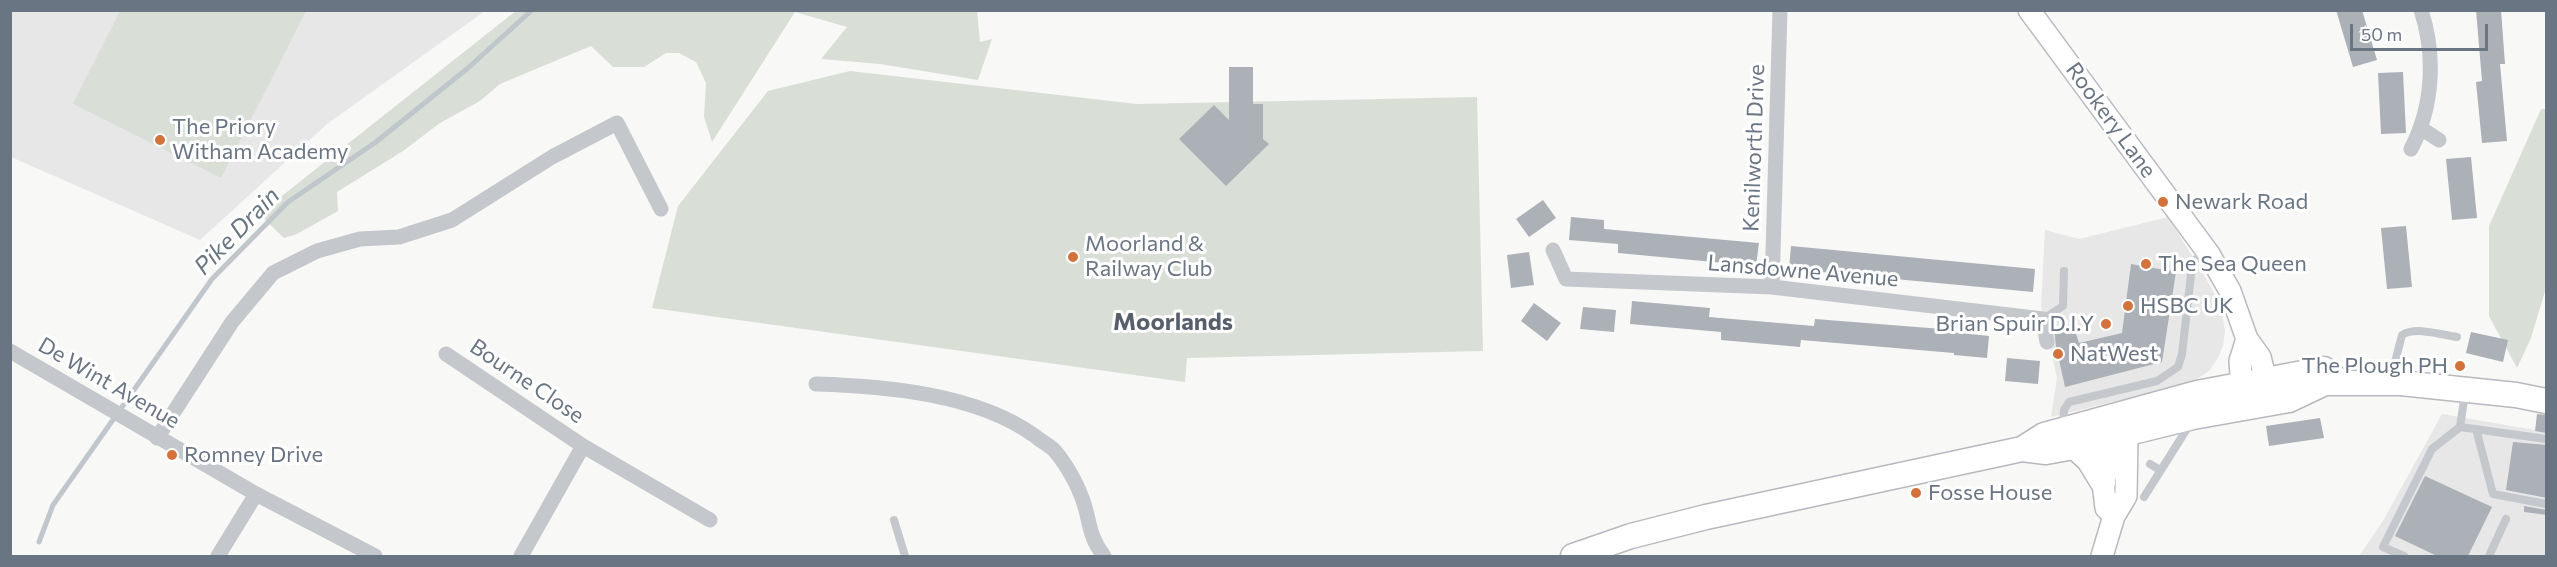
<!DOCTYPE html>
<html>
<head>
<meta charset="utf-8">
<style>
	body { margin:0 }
	#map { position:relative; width:2557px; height:567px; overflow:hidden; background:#f8f8f6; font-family:Commissioner,sans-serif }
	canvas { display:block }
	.frame { position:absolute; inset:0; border:12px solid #6a7584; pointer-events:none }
	.scale { position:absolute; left:2350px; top:24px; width:138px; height:27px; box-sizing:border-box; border:3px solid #6a7584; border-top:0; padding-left:8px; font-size:18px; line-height:21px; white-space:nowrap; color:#6a7584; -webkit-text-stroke:4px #fff; paint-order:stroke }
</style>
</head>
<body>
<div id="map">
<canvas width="2557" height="567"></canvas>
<div class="frame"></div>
<div class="scale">50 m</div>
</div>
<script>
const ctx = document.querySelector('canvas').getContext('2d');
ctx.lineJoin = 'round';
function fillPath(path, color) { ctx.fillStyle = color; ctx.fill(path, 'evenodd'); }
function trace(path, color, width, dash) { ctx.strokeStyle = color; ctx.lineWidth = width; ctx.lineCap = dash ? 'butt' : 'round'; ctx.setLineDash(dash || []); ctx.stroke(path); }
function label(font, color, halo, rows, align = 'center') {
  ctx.font = font + ' Commissioner,sans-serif'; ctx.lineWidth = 6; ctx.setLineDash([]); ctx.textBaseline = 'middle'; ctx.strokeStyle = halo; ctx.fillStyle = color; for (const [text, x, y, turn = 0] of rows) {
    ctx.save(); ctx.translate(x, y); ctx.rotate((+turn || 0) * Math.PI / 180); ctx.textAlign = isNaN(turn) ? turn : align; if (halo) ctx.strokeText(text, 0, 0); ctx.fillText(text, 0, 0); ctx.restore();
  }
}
fillPath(new Path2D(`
	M11,11H485L327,124L200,240L11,157Z
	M2168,217L2210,285L2221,308L2225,330L2223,346L2218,358L2209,371L2197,379L2177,386L2051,417L2057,378L2041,307L2045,230L2079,239Z
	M2442,414L2546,432V556H2359L2383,521Z`), '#e6e7e6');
fillPath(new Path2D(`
	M517,10L977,11L980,42L992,39L978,80L880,64L821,59L847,27L795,12L712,142L704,117L706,83L696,62L679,53H666L644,67H613L591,46L500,84L480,101L440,123L403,151L337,192L338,211L297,234L284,238L259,214Z
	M120,11H306L221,178L73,104Z
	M850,71L1137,104L1477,97L1483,351L1187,358L1185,382L652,308L678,206L768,91Z
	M2541,109H2546V288L2531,338L2517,368L2489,316V226Z`), '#d9dfd7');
trace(new Path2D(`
	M39,542L53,505L212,279L288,202L376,142L468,68L532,10`), '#bfc6cc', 5);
fillPath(new Path2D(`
	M2336,10H2362L2377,60L2353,67Z
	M2476,10H2501L2505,64H2500L2507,141L2482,143L2476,82L2482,81Z
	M1229,67H1253V104H1263V139L1269,144L1226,186L1179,139L1214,105L1229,120Z
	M2403,72L2406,133L2381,134L2378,73Z
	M2471,157L2477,218L2452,220L2446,159Z
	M1543,200L1556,218L1529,237L1516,219Z
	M1571,217L1604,220V229L1759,243L1756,266L1618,253V244L1569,240Z
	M2406,226L2412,287L2387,289L2381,228Z
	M1791,246L2035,269L2033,292L1789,269Z
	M1529,252L1534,285L1511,288L1507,255Z
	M2131,264L2176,272L2162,362L2065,387L2056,346L2054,328L2073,324L2079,343L2122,333Z
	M1632,301L1710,308L1709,317L1814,326L1815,319L1942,329V331L1989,336L1987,358L1954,355V353L1801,340L1800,347L1721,340V332L1630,324Z
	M1534,303L1561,323L1547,341L1521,321Z
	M1583,307L1616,310L1614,332L1580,329Z
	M2471,332L2508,340L2503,362L2466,353Z
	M2007,358L2040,361L2038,384L2005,381Z
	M2537,414L2547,415V433L2535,431Z
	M2320,418L2324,438L2269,446L2266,426Z
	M2513,442L2547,445V498L2506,490Z
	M2425,476L2492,507L2468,556H2437L2395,536Z
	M2524,506L2547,510V515L2524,512Z`), '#acb1b8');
const secondary = new Path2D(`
	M2029,10L2209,254L2230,291L2247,339L2260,357L2270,396
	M2243,400L2240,361L2247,339
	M2108,423L2111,436L2107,471L2103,483L2106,508L2114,516
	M2102,556L2114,516L2126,496L2127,434L2124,419`);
const primary = new Path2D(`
	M2075,447L2089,460L2103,483
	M2022,449L2044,435L2197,393L2324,369L2340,382
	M1573,556L1631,536L1706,517L2022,449L2046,452L2068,448L2193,417L2289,400L2325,383H2401L2516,395L2546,401`);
trace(secondary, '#b7babf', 24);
trace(primary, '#b6b9bd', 27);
trace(new Path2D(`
	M2043,319L2063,306L2064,271
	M2394,380L2395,362L2402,335C2416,326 2442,335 2457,337
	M2465,393L2460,427L2546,439
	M2063,425L2064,410L2069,402L2157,381L2178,367L2182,354L2192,266L2196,259L2208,254
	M2476,429L2493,494L2546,504
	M2150,464L2160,470
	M2144,497L2190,424
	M894,520L905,556
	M2404,556L2383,547L2432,449L2460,427
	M2489,556L2506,519`), '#c4c7cb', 8);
trace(new Path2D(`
	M2422,129L2439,140
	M2411,149C2433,107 2436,56 2421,10
	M1553,250L1566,279L1772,287L2043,319L2047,342
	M1772,287L1780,10
	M10,351L256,494L375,556
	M446,354L583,446
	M816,384C886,386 977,394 1035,436C1041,441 1049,445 1054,450C1064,461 1075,480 1080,493C1091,517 1086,533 1104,556
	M157,438L232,322L273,273L317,251L360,239L399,237L452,220L552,157L617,123L661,209
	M218,556L256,494
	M521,556L583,446L710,520`), '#c4c7cb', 15);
trace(secondary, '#fff', 21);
trace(primary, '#fff', 24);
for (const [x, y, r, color] of [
	[160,140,6,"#d3733b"],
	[2163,202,6,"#d3733b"],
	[1073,257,6,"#d3733b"],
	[2146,264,6,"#d3733b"],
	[2128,306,6,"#d3733b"],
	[2106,324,6,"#d3733b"],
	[2058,354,6,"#d3733b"],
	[2460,366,6,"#d3733b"],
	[172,455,6,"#d3733b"],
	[1916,493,6,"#d3733b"]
]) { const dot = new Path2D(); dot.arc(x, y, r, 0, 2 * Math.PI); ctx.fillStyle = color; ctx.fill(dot); trace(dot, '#fff', 2); }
label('22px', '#6a7584', '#fff', [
	["Rookery Lane",2111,120,54],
	["Kenilworth Drive",1754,148,-88],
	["Lansdowne Avenue",1803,271,5],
	["Bourne Close",527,381,34],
	["De Wint Avenue",109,383,30]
]);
label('22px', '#6a7584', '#fff', [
	["The Priory",172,127],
	["Witham Academy",172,152],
	["Newark Road",2175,202],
	["Moorland &",1085,244],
	["Railway Club",1085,269],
	["The Sea Queen",2158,264],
	["HSBC UK",2140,306],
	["Brian Spuir D.I.Y",2094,324,"right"],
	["NatWest",2070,354],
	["The Plough PH",2448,366,"right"],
	["Romney Drive",184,455],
	["Fosse House",1928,493]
], 'left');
label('italic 24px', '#66757f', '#fff', [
	["Pike Drain",237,231,-46]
]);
label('bold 24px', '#575f6a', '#fff', [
	["Moorlands",1173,322]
]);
</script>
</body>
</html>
